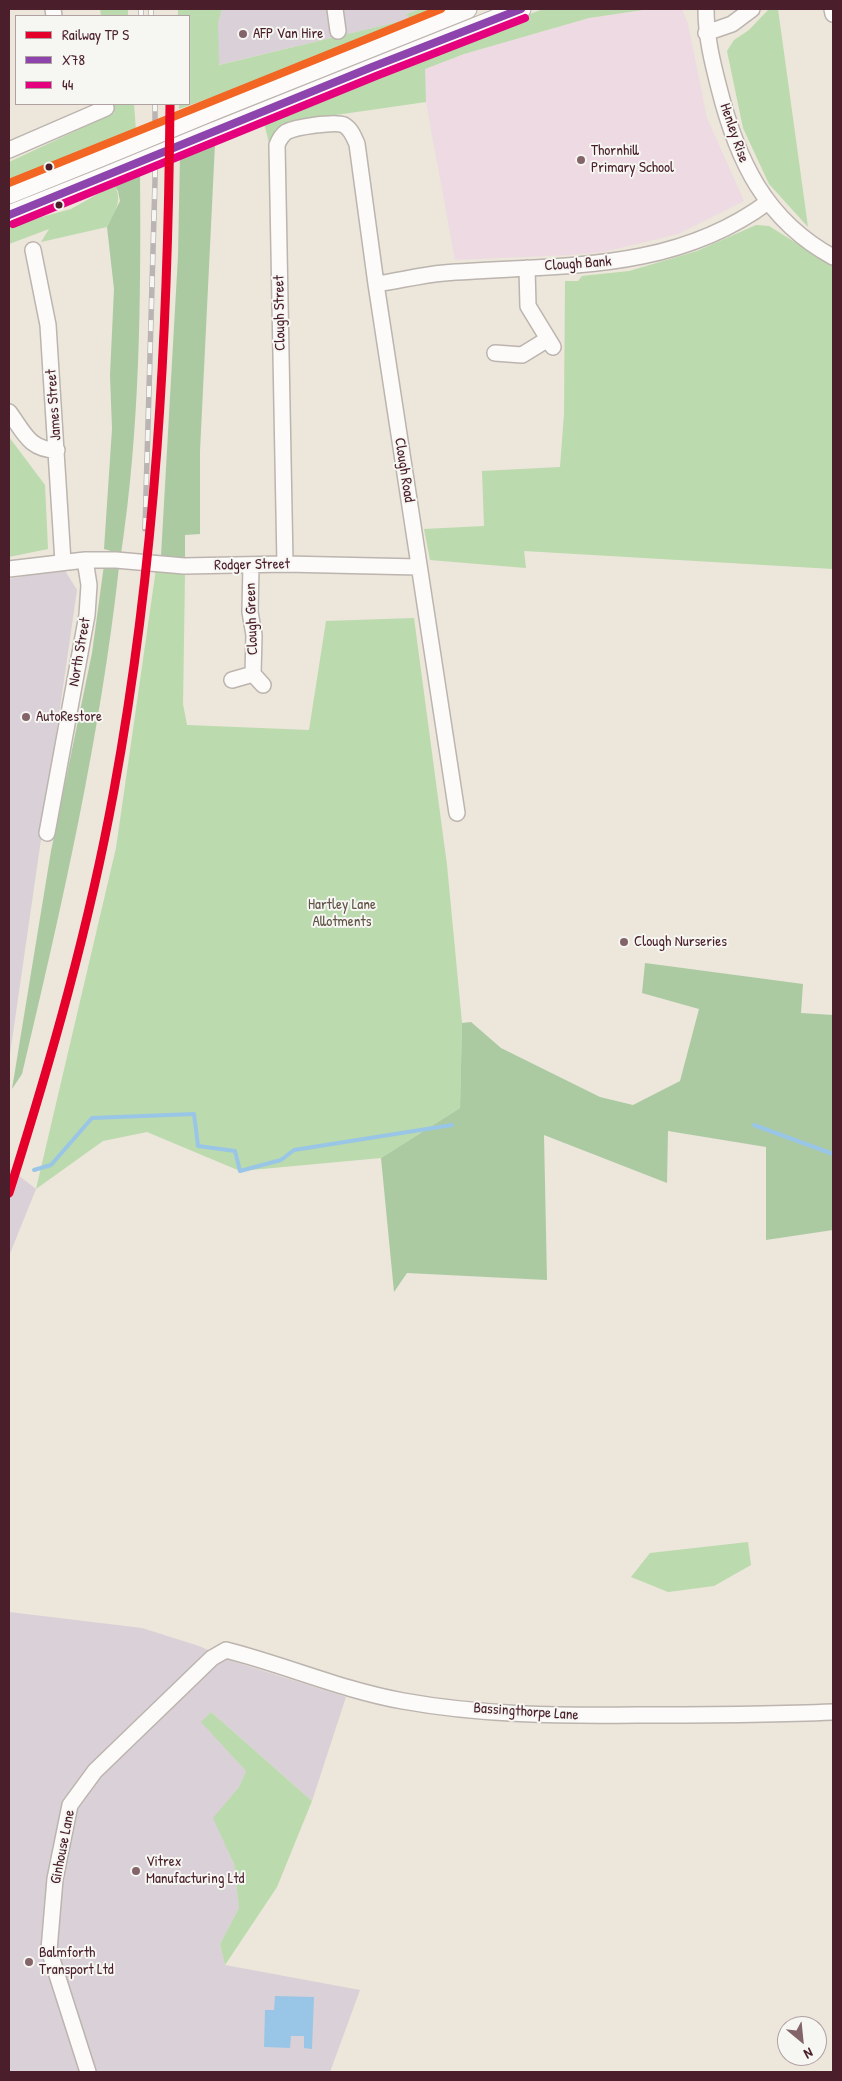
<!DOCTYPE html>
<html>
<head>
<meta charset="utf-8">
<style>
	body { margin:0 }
	#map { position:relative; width:842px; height:2081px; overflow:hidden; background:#ece6db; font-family:"Patrick Hand",sans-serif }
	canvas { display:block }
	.frame { position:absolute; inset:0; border:10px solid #4a1f2b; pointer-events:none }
	.legend { position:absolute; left:15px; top:15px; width:175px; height:90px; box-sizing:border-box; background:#f6f6f2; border:1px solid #b1a0a2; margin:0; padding:6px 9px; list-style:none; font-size:15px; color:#4a1f2b }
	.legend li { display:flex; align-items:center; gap:10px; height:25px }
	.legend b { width:25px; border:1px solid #b1a0a2 }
	.north { position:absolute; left:777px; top:2016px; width:50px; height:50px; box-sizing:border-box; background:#f6f6f2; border:1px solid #b1a0a2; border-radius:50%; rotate:152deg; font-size:14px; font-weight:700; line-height:20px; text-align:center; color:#4a1f2b }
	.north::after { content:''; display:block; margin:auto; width:18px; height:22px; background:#836569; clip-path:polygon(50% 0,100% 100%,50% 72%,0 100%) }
</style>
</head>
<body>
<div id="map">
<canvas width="842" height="2081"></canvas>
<div class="frame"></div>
<ul class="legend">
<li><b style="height:6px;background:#e4002b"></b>Railway TP S</li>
<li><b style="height:6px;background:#8e44ad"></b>X78</li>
<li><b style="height:6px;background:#e5007d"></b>44</li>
</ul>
<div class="north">N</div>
</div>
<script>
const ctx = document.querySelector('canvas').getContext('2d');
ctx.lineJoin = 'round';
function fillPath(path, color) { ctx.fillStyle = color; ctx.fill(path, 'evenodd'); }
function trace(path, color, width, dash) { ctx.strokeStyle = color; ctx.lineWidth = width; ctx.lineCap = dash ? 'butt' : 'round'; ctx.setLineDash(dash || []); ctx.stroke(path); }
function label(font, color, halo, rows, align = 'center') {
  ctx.font = font + ' "Patrick Hand",sans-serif'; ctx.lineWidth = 4; ctx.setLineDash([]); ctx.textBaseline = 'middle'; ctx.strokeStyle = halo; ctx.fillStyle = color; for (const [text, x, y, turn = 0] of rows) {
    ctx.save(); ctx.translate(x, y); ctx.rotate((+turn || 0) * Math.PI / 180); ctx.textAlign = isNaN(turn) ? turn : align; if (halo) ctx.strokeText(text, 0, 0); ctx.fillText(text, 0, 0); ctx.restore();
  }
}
fillPath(new Path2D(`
	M650,9H682L688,24L707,118L744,201L678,234L603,252L569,255L455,260L426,102L424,69L464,54L589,18Z`), '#eddae2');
fillPath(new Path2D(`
	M222,9H420L406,14L411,19L218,65V23Z
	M64,569L77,590L9,1061V579Z
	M9,1168L36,1189L9,1256Z
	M9,1612L142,1628L199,1646L232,1661L346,1697L312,1801L211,1712L202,1722L246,1771L239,1787L214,1818L234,1864L239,1908L220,1944L225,1965L360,1990L330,2072H9Z`), '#dad0d7');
fillPath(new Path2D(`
	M100,9H128V16H101Z
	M178,9H222L218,23L219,65L410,19L406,14L420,9H438L271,76L179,109V104H189V16H178Z
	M543,9H650L589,18L464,54L425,69L426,102L287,122L275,130L270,147L264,123C357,85 449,45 543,9Z
	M769,9H778L808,227L769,184L743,128L727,51L734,40L749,30Z
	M113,104H134L136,131L9,182V162L114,113Z
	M114,185C124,200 114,213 107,227L41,242L49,229L9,244V226L71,209Z
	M756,225L769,226L833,266V569L524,551L526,568L430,560L424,529L484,526L482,471L560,467L564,414L565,281H578L582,276L629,271L697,251Z
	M9,437L45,485L48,549L9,557Z
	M156,569L181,571L185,574L183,704L187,725L309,730L326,621L414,618L447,865L462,1023L460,1108L381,1158L240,1171L147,1132L103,1141L36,1189L116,848Z
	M748,1542L751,1565L714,1586L668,1592L631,1577L650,1553Z
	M211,1712L312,1801L277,1887L225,1965L220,1944L239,1908L234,1864L213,1818L239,1787L246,1771L201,1722Z`), '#bbdaad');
fillPath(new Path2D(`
	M215,144L200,451V534L185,535V559L161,556L178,256L180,158Z
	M140,174C141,300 140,429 121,554L104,549L112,429L110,375L114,289L107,227L120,201L118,191L114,185Z
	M104,565L119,567C100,738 62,906 22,1074L12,1089L51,851L92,653Z
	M645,963L803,984L801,1013L833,1015V1230L766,1240V1147L668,1131L667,1183L544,1135L547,1280L407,1273L394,1292L381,1158L460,1108L462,1023L471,1022L501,1048L600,1097L633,1105L680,1081L699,1009L642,993Z`), '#abcaa2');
fillPath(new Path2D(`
	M275,1996L314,1997L312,2049L304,2048V2036H291L290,2048L264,2047L265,2010H274Z`), '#99c6e6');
trace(new Path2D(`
	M754,1125L833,1154
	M34,1170L51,1165L92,1118L194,1114L198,1146L235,1151L240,1171L281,1160L294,1150L452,1125`), '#99c6e6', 4);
const minor = new Path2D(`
	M53,9L54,16
	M335,9L338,31
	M706,9C706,36 712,61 719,88C737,160 765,220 833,257
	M832,9L833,14
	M706,33L732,24L752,9
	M9,150L106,108
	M33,250L48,325L63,562
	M527,268L528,306L553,347
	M376,284C398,281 421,275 444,273C557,264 671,274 768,202
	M495,353L522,355L548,339
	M9,412C24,432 29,450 57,450
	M285,564L277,145C279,140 282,135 286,132C295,127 335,121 344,125C351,129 354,137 357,144L376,284L457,813
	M251,565L250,612L254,635L253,674
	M9,569L85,560H116L184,566L285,564L419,567
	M232,680L253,674L263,685
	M47,833L87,615L89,585L85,560
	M88,2072L49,1950L55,1879L70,1805L95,1771L212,1658L226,1650C285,1665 342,1690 403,1701C480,1715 560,1716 637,1715C702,1715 768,1715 833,1712`);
const major = new Path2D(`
	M212,111L467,9
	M214,132L521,9
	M9,194L108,154
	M9,215L112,174`);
trace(minor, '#bcb4ae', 18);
trace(major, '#bcb4ae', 21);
trace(minor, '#fcfbfa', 15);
trace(major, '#fcfbfa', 19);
const rail = new Path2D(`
	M141,9V16
	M151,9V16
	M145,529L155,181V104`);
trace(rail, '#bab4b4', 5.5);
trace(rail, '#f6f6f2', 4, [11]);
const majorBridge = new Path2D(`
	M108,154L212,111
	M112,174L214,132`);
trace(majorBridge, '#bcb4ae', 21, []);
trace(majorBridge, '#fcfbfa', 19);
trace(new Path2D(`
	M9,215L372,67L521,9`), '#8e44ad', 8);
trace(new Path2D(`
	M13,224L376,76L525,18`), '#e5007d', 8);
trace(new Path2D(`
	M9,183L441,9`), '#f26522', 8);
trace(new Path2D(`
	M9,1193C51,1060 89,927 114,790C156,561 168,336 170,104`), '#e4002b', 9);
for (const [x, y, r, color] of [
	[243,34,5,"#836569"],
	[581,160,5,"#836569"],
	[49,167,4.5,"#4a1f2b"],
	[59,205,4.5,"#4a1f2b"],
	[26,717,5,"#836569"],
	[624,942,5,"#836569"],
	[136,1871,5,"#836569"],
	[29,1962,5,"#836569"]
]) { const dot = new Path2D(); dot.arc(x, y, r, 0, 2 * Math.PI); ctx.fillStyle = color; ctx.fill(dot); trace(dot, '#f6f6f2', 2); }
label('15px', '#4a1f2b', '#f6f6f2', [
	["AFP Van Hire",253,34],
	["Thornhill",591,151],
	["Primary School",591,168],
	["AutoRestore",36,717],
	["Clough Nurseries",634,942],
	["Vitrex",146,1862],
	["Manufacturing Ltd",146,1879],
	["Balmforth",39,1953],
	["Transport Ltd",39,1970]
], 'left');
label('15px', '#4a1f2b', '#f6f6f2', [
	["Henley Rise",734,133,71],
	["Clough Bank",578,264,-4],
	["Clough Street",280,313,-91],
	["James Street",54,405,-94],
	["Clough Road",404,470,81],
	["Rodger Street",252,565,-1],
	["Clough Green",252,619,-92],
	["North Street",80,652,-80],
	["Bassingthorpe Lane",526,1712,4],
	["Ginhouse Lane",63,1847,-79]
]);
label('15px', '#605447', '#f6f6f2', [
	["Hartley Lane",342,905],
	["Allotments",342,922]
]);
</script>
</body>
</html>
